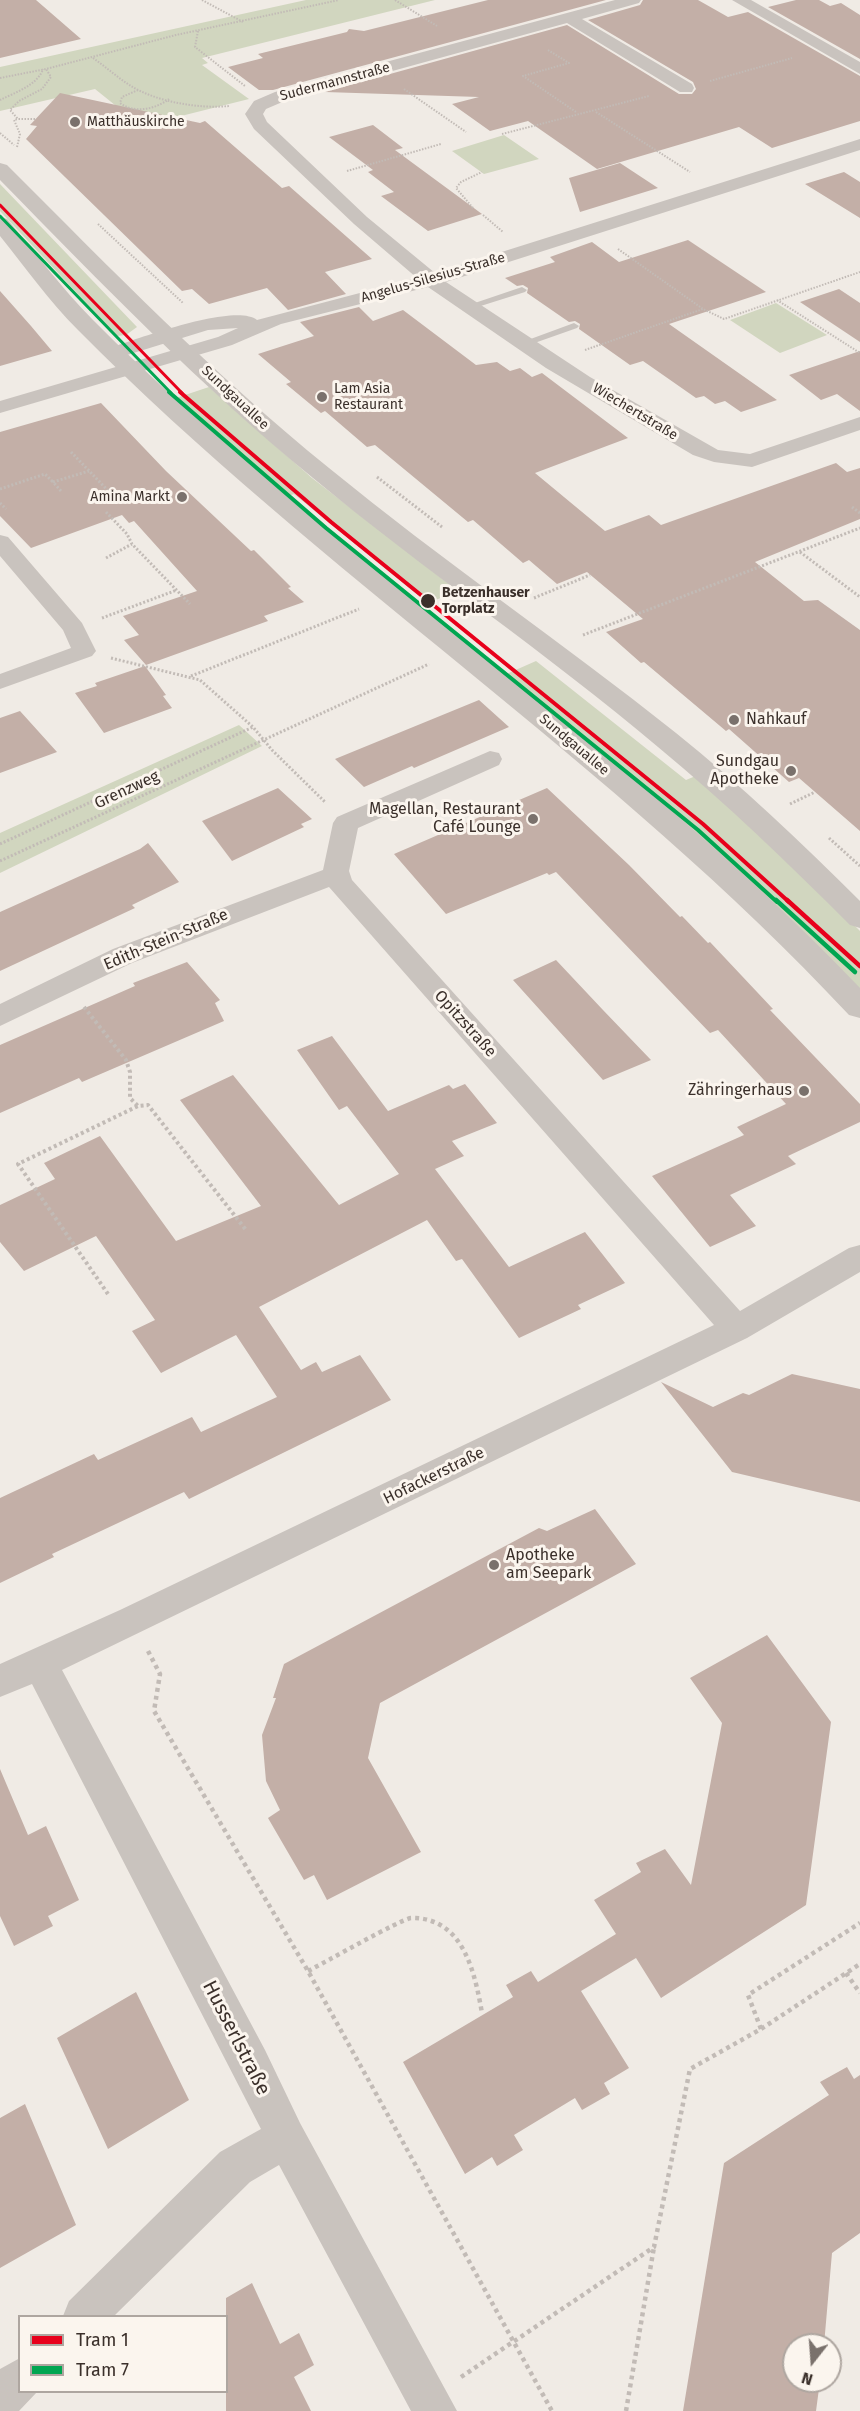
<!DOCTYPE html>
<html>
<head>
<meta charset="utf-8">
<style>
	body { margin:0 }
	#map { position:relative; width:860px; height:2411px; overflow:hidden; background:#f0ebe5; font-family:"Fira Sans",sans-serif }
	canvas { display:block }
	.legend { position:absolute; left:18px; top:2315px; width:210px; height:78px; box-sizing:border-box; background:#fbf5ee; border:2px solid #aea6a0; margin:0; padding:8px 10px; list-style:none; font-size:18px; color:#3b302b }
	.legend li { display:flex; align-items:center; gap:12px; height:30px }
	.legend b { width:30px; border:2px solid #aea6a0 }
	.north { position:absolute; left:782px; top:2333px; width:60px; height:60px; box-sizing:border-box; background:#fbf5ee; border:2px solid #aea6a0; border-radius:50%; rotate:197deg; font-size:16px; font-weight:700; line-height:24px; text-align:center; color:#3b302b }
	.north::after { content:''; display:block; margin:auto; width:21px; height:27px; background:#7a716c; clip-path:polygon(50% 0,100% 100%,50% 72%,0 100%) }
</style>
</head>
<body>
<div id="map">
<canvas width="860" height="2411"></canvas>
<ul class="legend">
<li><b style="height:8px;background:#e8001b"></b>Tram 1</li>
<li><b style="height:8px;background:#00a651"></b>Tram 7</li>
</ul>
<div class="north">N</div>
</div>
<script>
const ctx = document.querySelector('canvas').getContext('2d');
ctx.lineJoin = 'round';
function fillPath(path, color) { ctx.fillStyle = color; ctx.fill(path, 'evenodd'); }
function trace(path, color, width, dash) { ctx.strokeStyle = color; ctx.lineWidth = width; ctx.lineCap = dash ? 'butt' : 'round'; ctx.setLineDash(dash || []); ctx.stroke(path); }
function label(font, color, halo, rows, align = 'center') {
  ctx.font = font + ' "Fira Sans",sans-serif'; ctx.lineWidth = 6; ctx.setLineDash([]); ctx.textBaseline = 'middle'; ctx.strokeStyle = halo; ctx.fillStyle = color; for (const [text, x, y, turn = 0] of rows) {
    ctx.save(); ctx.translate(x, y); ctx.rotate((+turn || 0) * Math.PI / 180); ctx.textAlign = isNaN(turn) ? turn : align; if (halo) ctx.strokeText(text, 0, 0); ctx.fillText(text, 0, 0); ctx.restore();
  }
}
fillPath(new Path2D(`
	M306,0H435L202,58L208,63L202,65L249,99L141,126L95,89L0,111V67Z
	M504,135L539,159L484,174L452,151Z
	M0,184L137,327L126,335L117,336L0,211Z
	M776,303L827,335L780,353L730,320Z
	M209,387L312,478L458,591L428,603L294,494L283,498L173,399Z
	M536,661L686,780L698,775L750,820L860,931V992L502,676Z
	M239,725L262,746L0,873V833Z`), '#d1d6bf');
fillPath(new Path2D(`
	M0,0H36L81,39L0,58Z
	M488,0H606L273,90H259L228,67L263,58L258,54L347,32L349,29L364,31Z
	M643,0H698L728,17L748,12L860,76V121L772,148L739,127L597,169L528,121L490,131L452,104L479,97L325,92L567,25L679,94H692L696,89L693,82L588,20L640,5Z
	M796,0H819L830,6L841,3L860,15V59L768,7Z
	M60,93L200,123L205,121L282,188L289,186L372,259L325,272L346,294L288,310L267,288L209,304L192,289L182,291L26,139L37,126L30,125Z
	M373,125L403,148L395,150L482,214L428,231L381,196L394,192L368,172L373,170L329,137Z
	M620,163L658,188L580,212L569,178Z
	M844,172L860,182V218L805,184Z
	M688,240L766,292L669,324L777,400L741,412L725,401L715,404L704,396L696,398L643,361L630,365L579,329L580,324L575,321L569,322L527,293L528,288L523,285L517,286L505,278L555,262L550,257L592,242L619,262Z
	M839,289L860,303V342L800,302Z
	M0,291L31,326L52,351L0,366Z
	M359,307L373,321L403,310L476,365L497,362L510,371L520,368L532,377L542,373L628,438L535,473L605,531L649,515L661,525L836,463L847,472L860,468V519L755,562L804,601L818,600L860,630V831L799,778L789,782L729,729L726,731L644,662L641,663L606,632L643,619L587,572L557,584L529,560L523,563L473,520L468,522L375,445L367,447L325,411L321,413L286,384L291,382L258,354L314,336L300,322Z
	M860,351V411L837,394L821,400L789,375Z
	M101,403L166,471L251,551L254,550L291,587L288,588L304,602L264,616L268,621L146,665L124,640L139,635L123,616L197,591L134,521L129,523L122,515L31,548L0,516V432Z
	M145,666L166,695L163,696L172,708L104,733L75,693L97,686L95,683Z
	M479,700L509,727L414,768L412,766L364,787L335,759Z
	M20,711L57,752L0,773V718Z
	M278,788L312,819L301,824L304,827L232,861L202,821Z
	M547,788L629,865L680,917L682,916L708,943L710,942L773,1009L770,1010L860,1104V1122L788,1156L796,1164L730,1195L756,1226L710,1247L652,1176L744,1135L737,1127L786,1104L718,1030L710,1033L556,872L549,875L547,873L446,914L394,854Z
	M148,843L179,882L132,905L135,908L0,971V912L140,849Z
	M556,960L603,1010L651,1060L603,1080L513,980Z
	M187,962L220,1000L215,1003L224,1021L82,1082L79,1078L0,1113V1045L135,986L133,983Z
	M332,1036L388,1111L449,1085L453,1089L465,1084L497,1123L452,1141L464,1156L435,1169L509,1267L585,1232L625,1283L578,1305L581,1309L519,1338L462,1259L456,1261L427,1220L259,1307L301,1370L316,1362L322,1372L360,1355L391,1400L189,1499L184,1492L52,1554L54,1557L0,1583V1498L94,1454L98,1460L192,1417L201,1432L277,1397L236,1335L161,1373L132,1331L155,1320L96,1236L24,1271L0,1242V1205L55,1179L44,1163L100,1136L176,1241L261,1206L180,1100L233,1075L339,1205L399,1174L347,1106L339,1110L297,1050Z
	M792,1374L860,1389V1502L732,1472L661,1382L713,1407L743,1393L749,1395Z
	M595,1509L636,1564L380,1703L368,1758L421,1852L327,1900L314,1875L304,1880L268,1818L280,1810L266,1781L262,1735L276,1698H273L284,1664L539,1528L547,1531Z
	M767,1635L831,1722L806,1905L661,1998L636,1958L581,1991L629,2068L604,2083L610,2094L582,2110L575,2098L514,2135L523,2150L497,2166L492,2157L465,2174L403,2062L513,1997L506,1985L531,1971L538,1982L616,1934L594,1900L641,1872L636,1863L665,1849L691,1885L722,1723L690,1678Z
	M0,1769L28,1835L46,1826L79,1900L48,1916L53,1926L14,1946L0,1916Z
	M136,1992L189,2100L108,2149L57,2038Z
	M847,2067L854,2079L860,2075V2233L832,2253L824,2345H794V2381H820L816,2411H683L724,2163L829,2095L820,2082Z
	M25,2104L76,2225L0,2268V2118Z
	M252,2283L280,2344L299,2333L314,2365L294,2377L311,2411H226V2298Z`), '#c3afa7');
trace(new Path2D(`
	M202,0L243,22
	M395,0L437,26
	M198,31L195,47L245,86
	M548,50L569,63L523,76L576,112
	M93,58C106,67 118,78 131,86C157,102 199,109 229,106
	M0,78L46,69L176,35L339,0
	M710,81L792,58
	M404,89L466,132
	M138,90L122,97L120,103C134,114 156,109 169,99
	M0,100C14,93 38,85 43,69
	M596,112L690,172
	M35,119H18L10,110L19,101L42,89L51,77L46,69
	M0,133L14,145
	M502,134L649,96
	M17,147L20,134L14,120L18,119
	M347,171L441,144
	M473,208L456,188L461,182L482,172
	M483,215L503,232
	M98,224L183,303
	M618,249L703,309L724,319L860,272
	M777,300L860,353
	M585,350L703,309`), '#c2bbb6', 2, [1.5, 1.5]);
trace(new Path2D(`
	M71,452L115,498
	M377,477L442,527
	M0,489L45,474L53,482
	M61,491L53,482L89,471
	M0,503L6,509
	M852,507L860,513
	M106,512L127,534L132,544L190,604
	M800,552L860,597
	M106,558L132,544
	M534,598L590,575
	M102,618L177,590
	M583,635L860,528
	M111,658L200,680L253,727L272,750L326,803
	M191,676L359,609
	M790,804L815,792
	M829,838L860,866
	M0,844L253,727
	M0,861L429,664`), '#c2bbb6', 3, [2, 2]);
trace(new Path2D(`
	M84,1007L126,1060L130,1072V1098L138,1106
	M108,1294L18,1164L138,1106L148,1105L246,1230`), '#c2bbb6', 4, [3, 3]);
trace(new Path2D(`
	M148,1651L160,1674L154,1711L308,1971L552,2411
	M308,1971C324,1963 401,1919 411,1918C464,1917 475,1974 482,2013
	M846,1973L860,1993
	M761,2029L748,1995L860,1923
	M461,2377L654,2247L690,2069L761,2029L860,1964
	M626,2411L654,2247`), '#c2bbb6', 4.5, [4, 4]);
fillPath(new Path2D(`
	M522,287L527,290L525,292L468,310L463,307Z
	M574,323L579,326L577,328L526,346L517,344Z`), '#c9c3be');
fillPath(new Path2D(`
	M615,0H641L639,3L582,19L692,84L694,88L692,92H680L567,23L287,100L266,109L263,114L267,122L367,217L435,273L860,139V150L446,282L590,377L718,450L750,454L860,417V430L752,467L714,462L693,455L546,368L428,287L281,324L232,345L0,413V401L218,337L238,328L208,330L114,359L107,357L104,353L107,349C134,340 235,302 257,320L417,278L354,224L254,129L245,114L254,101L275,92Z
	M732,0H751L860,62V74Z
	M0,535L8,537L82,623L96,651L92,656L0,689V674L71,648L63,630L0,556Z
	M490,751L499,753L502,759L499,765L358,828L349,871L352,880L740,1311L849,1248L860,1245V1272L747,1338L62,1670L265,2050L300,2123L457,2411H411L279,2165L250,2182L114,2316H63L69,2301L220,2152L261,2129L32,1684L0,1697V1664L120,1610L714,1325L329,887L132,963L0,1026V1004L113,949L323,870L333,823L337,817Z
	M20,2358V2392H37L19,2411H0V2369Z`), '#c9c3be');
fillPath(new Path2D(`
	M0,163L7,165C111,269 214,375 329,468C441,560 562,642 676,733C741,785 801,842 860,901V928L850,925C788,863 726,803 658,747C547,653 425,571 313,478C201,387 101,283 0,180Z
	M0,217L7,219C35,252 62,289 93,320C333,561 626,742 860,988V1018L849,1015C614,762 320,575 78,330C49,301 25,267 0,236Z`), '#c9c3be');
trace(new Path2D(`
	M0,205L182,393`), '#e8001b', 3);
trace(new Path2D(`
	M180,392L331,522L703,824L789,902`), '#e8001b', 4);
trace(new Path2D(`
	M787,900L860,966`), '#e8001b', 4.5);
trace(new Path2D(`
	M0,216L171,393`), '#00a651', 3);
trace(new Path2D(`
	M169,392L326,528L698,830L777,902`), '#00a651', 4);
trace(new Path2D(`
	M776,900L855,972`), '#00a651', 4.5);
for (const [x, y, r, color] of [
	[75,122,6,"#7a716c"],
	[322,397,6,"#7a716c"],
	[182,497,6,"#7a716c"],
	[428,601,8,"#3b302b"],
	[734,720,6,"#7a716c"],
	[791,771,6,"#7a716c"],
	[533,819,6,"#7a716c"],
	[804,1091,6,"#7a716c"],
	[494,1565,6,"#7a716c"]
]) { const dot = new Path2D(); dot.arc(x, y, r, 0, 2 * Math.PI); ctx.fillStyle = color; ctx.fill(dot); trace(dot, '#fbf5ee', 2); }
label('14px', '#3b302b', '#fbf5ee', [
	["Sudermannstraße",335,82,-15],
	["Angelus-Silesius-Straße",433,278,-16],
	["Sundgauallee",235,398,43],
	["Wiechertstraße",635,412,31],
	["Sundgauallee",574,745,40]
]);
label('14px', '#3b302b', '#fbf5ee', [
	["Matthäuskirche",87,122],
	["Lam Asia",334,389],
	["Restaurant",334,405],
	["Amina Markt",170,497,"right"]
], 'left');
label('bold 14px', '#3b302b', '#fbf5ee', [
	["Betzenhauser",442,593],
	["Torplatz",442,609]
], 'left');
label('16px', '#3b302b', '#fbf5ee', [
	["Nahkauf",746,720,"left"],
	["Sundgau",779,762],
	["Apotheke",779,780],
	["Magellan, Restaurant",521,810],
	["Café Lounge",521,828],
	["Zähringerhaus",792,1091],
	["Apotheke",506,1556,"left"],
	["am Seepark",506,1574,"left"]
], 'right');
label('16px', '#3b302b', '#fbf5ee', [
	["Grenzweg",127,790,-25],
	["Edith-Stein-Straße",166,940,-23],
	["Opitzstraße",465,1024,48],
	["Hofackerstraße",434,1476,-26]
]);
label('20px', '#3b302b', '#fbf5ee', [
	["Husserlstraße",236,2038,63]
]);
</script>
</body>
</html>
